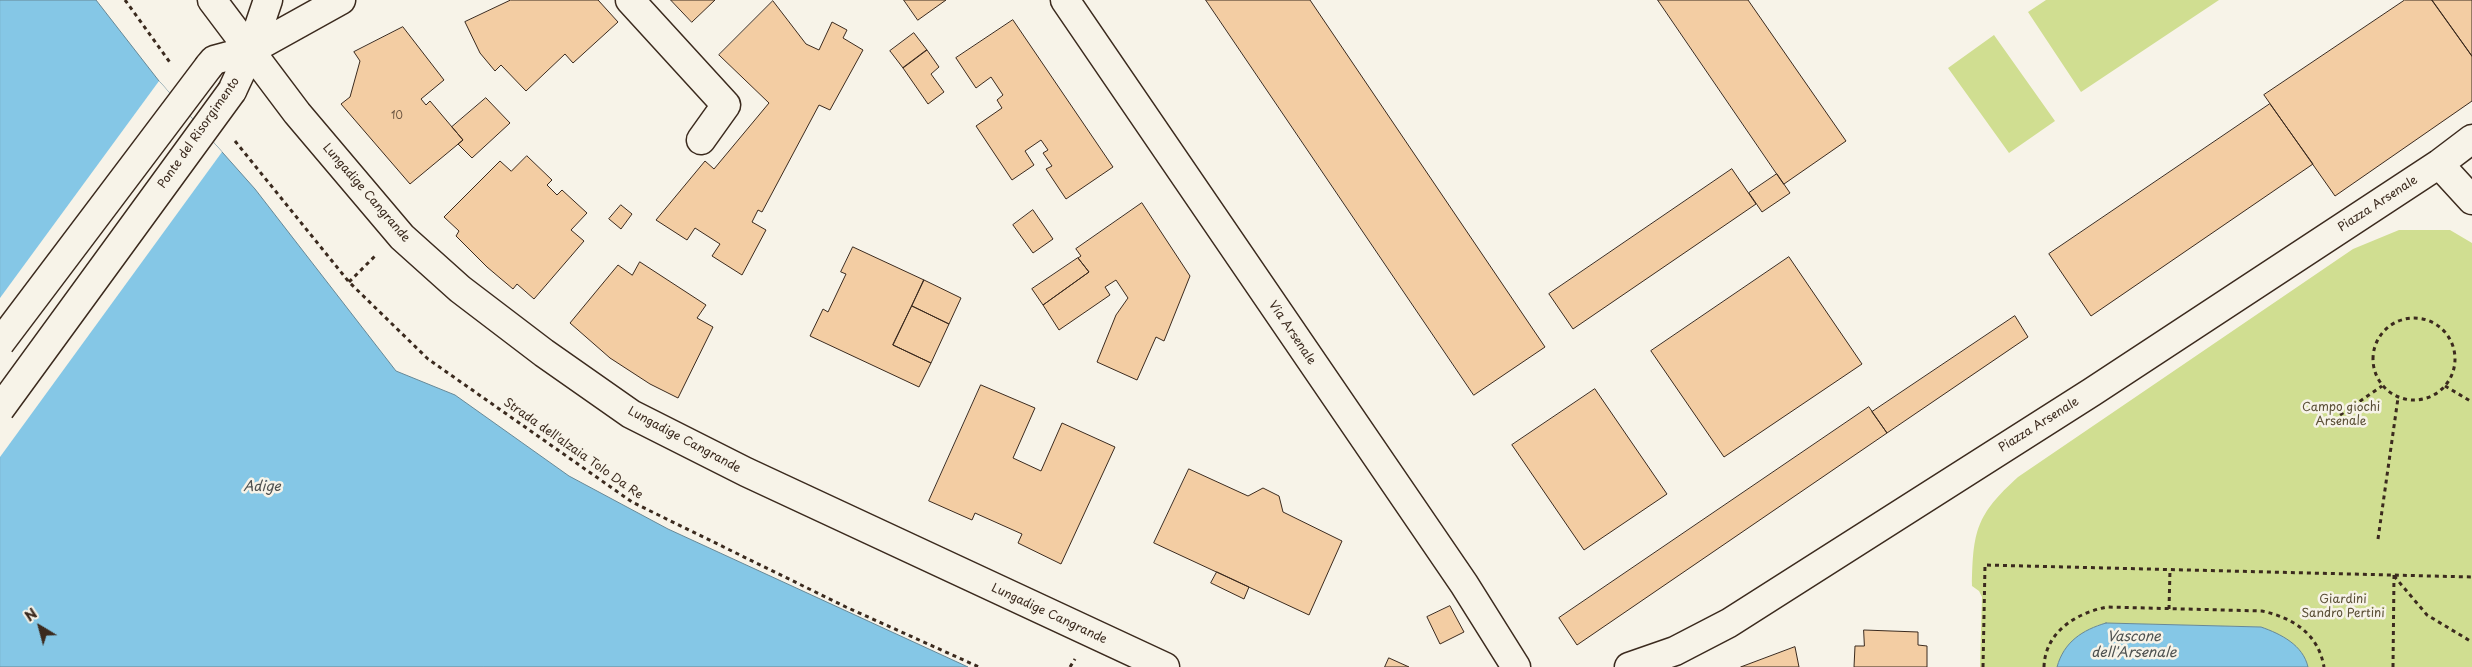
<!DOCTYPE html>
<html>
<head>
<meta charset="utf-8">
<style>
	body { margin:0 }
	#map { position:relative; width:2472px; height:667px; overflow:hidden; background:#f7f3e8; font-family:"Playpen Sans",sans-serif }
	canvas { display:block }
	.north { position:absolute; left:15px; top:602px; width:50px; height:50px; -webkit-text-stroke:4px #f7f3e8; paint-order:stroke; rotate:323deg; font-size:14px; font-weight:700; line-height:20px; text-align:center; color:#3b2a1e }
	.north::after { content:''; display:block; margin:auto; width:18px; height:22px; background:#3b2a1e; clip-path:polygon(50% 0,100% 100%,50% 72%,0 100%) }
</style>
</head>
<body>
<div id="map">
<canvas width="2472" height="667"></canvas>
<div class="north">N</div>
</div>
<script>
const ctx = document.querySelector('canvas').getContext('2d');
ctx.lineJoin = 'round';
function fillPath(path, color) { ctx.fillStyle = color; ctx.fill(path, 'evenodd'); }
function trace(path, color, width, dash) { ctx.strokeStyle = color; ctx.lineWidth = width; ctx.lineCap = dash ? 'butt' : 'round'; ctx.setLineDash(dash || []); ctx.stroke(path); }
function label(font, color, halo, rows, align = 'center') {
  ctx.font = font + ' "Playpen Sans",sans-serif'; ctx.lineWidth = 5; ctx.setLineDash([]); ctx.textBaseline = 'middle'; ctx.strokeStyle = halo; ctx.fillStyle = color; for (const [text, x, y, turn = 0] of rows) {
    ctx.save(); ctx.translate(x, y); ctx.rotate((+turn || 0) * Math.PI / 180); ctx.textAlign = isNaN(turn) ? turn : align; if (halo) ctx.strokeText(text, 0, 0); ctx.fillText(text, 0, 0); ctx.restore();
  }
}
fillPath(new Path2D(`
	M2046,0H2219L2081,92L2028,12Z
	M1994,35L2055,121L2009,153L1948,68Z
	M2399,230H2450L2472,243V667H2308L2307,663L2261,627L2106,623C2084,629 2063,645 2057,667H1980L1982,597L1979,591L1972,586C1973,531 1976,515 2018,477L2353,249Z`), '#d0de91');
const water = new Path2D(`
	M0,0H96L159,81L255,189L396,371L455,395L569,476L668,529L968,667H0Z
	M2106,623L2261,627C2281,634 2303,645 2308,667H2057C2064,642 2082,630 2106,623Z`);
fillPath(water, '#85c7e6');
trace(water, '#678896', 1);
fillPath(new Path2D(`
	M159,81L222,152L0,457V298Z`), '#f7f3e8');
const building = new Path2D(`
	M511,0H598L618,22L573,63L565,54L526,91L501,65L495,71L480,53L465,22Z
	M671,0H715L692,22Z
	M904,0H946L918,20Z
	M1206,0H1310L1545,347L1474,395Z
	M1658,0H1748L1846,141L1784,184Z
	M2405,0H2432L2472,56V101L2335,196L2264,95Z
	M2432,0H2472V56Z
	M773,1L806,44L819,50L832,22L847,30L843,38L863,50L830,110L819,105L762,212L758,210L752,222L766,230L742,275L712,256L720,244L695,228L687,240L656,220L705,161L714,169L769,103L719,55Z
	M1013,20L1113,167L1066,199L1046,169L1052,166L1043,153L1048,150L1041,140L1025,151L1034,165L1012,180L976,126L1002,108L997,100L1003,95L991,77L976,88L956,58Z
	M403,27L444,80L421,99L426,105L430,101L463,140L410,184L341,104L350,97L360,61L354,52Z
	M914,33L927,50L903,68L890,51Z
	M927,50L939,67L931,74L944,92L928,104L903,68Z
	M486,98L510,123L472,158L458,144L463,140L452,127Z
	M2270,104L2313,164L2091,316L2049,254Z
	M527,156L552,180L547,185L557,195L562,190L587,213L571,230L584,241L534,299L517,284L513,289L487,267L456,236L459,231L444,217L500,161L511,171Z
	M1732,169L1756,204L1573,329L1549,294Z
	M1777,174L1790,193L1762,212L1749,193Z
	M1142,203L1190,276L1164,341L1156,337L1137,380L1097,362L1116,315L1128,298L1116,280L1105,287L1110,295L1059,330L1043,305L1089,272L1078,258L1081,256L1076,249Z
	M621,205L632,214L621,229L609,219Z
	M1033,210L1053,239L1033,253L1013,225Z
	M853,247L924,280L893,345L931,363L919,387L810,336L823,309L828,312L846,274L841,272Z
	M1789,257L1862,364L1724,457L1651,351Z
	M1078,258L1089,272L1043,305L1032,289Z
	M640,262L706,305L697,318L713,327L678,398L650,384L610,358L570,323L618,265L632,275Z
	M924,280L961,298L949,324L912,306Z
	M912,306L949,324L931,363L893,345Z
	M2015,316L2028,337L1887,433L1872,412Z
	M981,385L1035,408L1013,458L1041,471L1062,423L1115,447L1061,564L1018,543L1022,534L975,513L972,520L929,501Z
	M1595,389L1667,494L1584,550L1512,445Z
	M1869,407L1887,433L1577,645L1559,618Z
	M1189,469L1248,496L1263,488L1279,496L1283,512L1342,541L1309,615L1154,543Z
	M1217,572L1249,587L1244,599L1211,583Z
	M1450,606L1464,632L1440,644L1427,617Z
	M1864,630L1918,632V645L1927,646V667H1854L1855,646H1864Z
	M1795,647L1799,667H1741Z
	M1389,658L1409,667H1385Z`);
fillPath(building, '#f3cda3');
trace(building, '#3b2a1e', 1);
const street = new Path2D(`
	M630,0L726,105L701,140
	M1065,0L1464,584L1516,667
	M251,50L341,0
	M251,50L268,0
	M2439,164L2472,200
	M1629,667L1675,651L1729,623L2092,392L2439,164L2472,139`);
const secondary = new Path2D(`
	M212,0L297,113L402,237L460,289L544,353L631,414L746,472L1165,667
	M209,66L214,60L251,50
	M232,91L251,50`);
trace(street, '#3b2a1e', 31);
trace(secondary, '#3b2a1e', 31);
trace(new Path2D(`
	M125,0L171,64
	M235,141L349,282L428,359L632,502L846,607L979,667
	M349,282L377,254
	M2373 359a41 41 0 1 1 82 0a41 41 0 1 1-82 0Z
	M2445,386L2472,402
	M2340,415L2382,386
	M2378,539L2398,398
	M2394,576L2427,615L2472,642
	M2169,609L2170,570
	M1070,667L1075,659
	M1983,667L1985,565L2472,577
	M2044,667C2045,632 2076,613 2107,607L2262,611C2293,618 2318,633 2324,667
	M2393,667L2394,575`), '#3b2a1e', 3, [4, 4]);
trace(street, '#f7f3e8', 28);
trace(secondary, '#f7f3e8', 28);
const secondaryBridge = new Path2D(`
	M0,343L209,66
	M0,409L232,91`);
trace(secondaryBridge, '#3b2a1e', 31, []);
trace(secondaryBridge, '#f7f3e8', 28);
label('10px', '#69533f', null, [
	["10",397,116]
]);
label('12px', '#3b2a1e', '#f7f3e8', [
	["Ponte del Risorgimento",199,133,-55],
	["Lungadige Cangrande",366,193,49],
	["Piazza Arsenale",2378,204,-33],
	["Via Arsenale",1292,333,56],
	["Piazza Arsenale",2039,425,-32],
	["Lungadige Cangrande",684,440,28],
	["Strada dell'alzaia Tolo Da Re",573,449,35],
	["Lungadige Cangrande",1049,614,25]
]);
label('12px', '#594e35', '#f7f3e8', [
	["Campo giochi",2341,408],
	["Arsenale",2341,422],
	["Giardini",2343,600],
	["Sandro Pertini",2343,614]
]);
label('italic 14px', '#4e5150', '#f7f3e8', [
	["Adige",262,487],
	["Vascone",2134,637],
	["dell'Arsenale",2134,653]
]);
</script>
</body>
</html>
